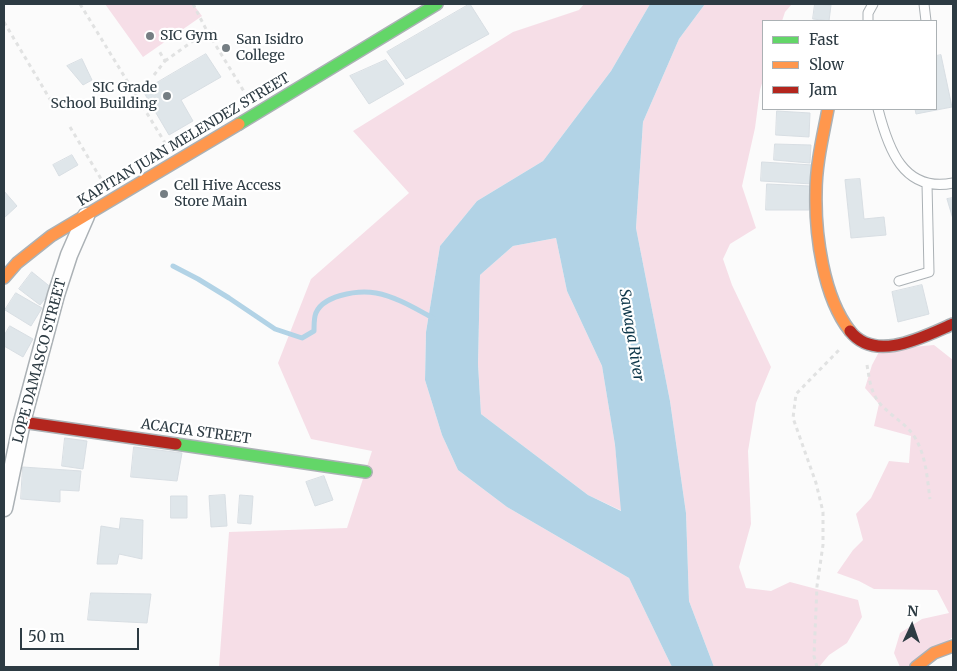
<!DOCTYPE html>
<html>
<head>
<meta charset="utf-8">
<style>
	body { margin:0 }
	#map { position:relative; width:957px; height:671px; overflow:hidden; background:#fbfbfb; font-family:Merriweather,serif }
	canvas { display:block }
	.frame { position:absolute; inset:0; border:5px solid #2d3b43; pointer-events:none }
	.legend { position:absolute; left:762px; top:20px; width:175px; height:90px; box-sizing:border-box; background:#fff; border:1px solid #abb1b4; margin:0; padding:6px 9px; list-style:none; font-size:15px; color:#2d3b43 }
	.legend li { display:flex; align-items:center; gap:10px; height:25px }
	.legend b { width:25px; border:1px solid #abb1b4 }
	.north { position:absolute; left:887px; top:601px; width:50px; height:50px; -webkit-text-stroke:4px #fff; paint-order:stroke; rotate:3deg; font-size:14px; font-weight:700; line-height:20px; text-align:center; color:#2d3b43 }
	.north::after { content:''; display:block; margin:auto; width:18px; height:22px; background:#2d3b43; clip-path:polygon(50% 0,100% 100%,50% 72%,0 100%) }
	.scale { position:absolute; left:20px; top:628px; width:119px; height:22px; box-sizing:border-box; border:2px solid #2d3b43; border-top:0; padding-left:6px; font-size:15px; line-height:18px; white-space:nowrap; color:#2d3b43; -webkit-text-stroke:4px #fff; paint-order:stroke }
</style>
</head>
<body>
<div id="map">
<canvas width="957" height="671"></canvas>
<div class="frame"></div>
<ul class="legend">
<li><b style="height:6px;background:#63d668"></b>Fast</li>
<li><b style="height:6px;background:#ff974d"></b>Slow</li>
<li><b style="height:6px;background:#b3261e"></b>Jam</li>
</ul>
<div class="north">N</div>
<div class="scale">50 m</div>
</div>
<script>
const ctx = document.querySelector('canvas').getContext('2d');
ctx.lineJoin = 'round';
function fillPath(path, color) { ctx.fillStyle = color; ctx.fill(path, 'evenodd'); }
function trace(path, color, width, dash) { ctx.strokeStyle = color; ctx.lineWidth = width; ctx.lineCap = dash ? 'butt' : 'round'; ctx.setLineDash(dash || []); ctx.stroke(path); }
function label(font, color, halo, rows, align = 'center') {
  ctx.font = font + ' Merriweather,serif'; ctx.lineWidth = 4.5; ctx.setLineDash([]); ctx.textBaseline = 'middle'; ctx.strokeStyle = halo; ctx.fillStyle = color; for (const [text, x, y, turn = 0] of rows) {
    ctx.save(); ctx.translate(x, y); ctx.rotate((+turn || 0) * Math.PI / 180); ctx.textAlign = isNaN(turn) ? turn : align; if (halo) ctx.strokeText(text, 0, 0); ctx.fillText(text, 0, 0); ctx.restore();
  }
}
fillPath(new Path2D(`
	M105,4H193L202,16L143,57Z
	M584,4H650L611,71L543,161L477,201L440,246L426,332L425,380L442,435L458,470L507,507L629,578L672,667H219L229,532L347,528L372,451L311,439L278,363L311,279L409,193L353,131L513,32L579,10Z
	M705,4H792L785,12L782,21H763V80L760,90L755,128L742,186L756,228L730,244L723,259L732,285L771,367L756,403L748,451L751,524L739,567L746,588L771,591L790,582L858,600L862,617L847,643L829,655L819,667H714L689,601L686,513L670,401L636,228L643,122L679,39Z
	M556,238L567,291L602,366L615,445L622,511L588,495L481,414L478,364L480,275L513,246Z
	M934,345L953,360V637L910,667H900L894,653L900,633L922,619L949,613L937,590L874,589L859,581L837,573L853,550L863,540L856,514L871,498L889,461L909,463L911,436L874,426L879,404L865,388L872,365L880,350Z`), '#f6dee7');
fillPath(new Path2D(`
	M650,4H705L679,39L643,122L636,228L670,401L686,513L689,601L714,667H672L629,578L507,507L458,470L442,435L425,380L426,332L440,246L477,201L543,161L611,71ZM556,238L567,291L602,366L615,445L621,511L588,495L481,414L478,364L480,275L513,246Z`), '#b2d3e6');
trace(new Path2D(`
	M173,266L198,279L229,298L275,329L302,338L314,331C314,326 314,321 315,316C320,295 358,290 376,293C397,297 416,309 433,318`), '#b2d3e6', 5);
const building = new Path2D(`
	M470,4L489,34L406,79L387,52Z
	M815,4L831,5L829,21L813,19Z
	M206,54L221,77L181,100L193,121L169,135L143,91Z
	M941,55L952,107L916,114L915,109H936V56Z
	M82,59L92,80L83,85L67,66Z
	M386,60L404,84L369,104L350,76Z
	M777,111L810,113L809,137L776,135Z
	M775,144L811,145L810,163L774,160Z
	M72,155L78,165L59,176L53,165Z
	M762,162L813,165L812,184L761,181Z
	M860,179L864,219L884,217L886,235L851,238L845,180Z
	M767,184L810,186L809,210H766Z
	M4,191L17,206L4,218Z
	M953,198V219L947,199Z
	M32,272L53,289L40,305L19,289Z
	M922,285L929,314L898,322L892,292Z
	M16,293L42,308L31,326L5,310Z
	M10,326L33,339L23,357L4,346V336Z
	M65,438L87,441L83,469L62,466Z
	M134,447L182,453L177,481L131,477Z
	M23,467L81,471L79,491L60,490V502L21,499Z
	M324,476L333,500L315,506L306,482Z
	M225,495L227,526L211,527L209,496Z
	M240,495L253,496L251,524L238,523Z
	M171,496H187V518H171Z
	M121,518L143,520L142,559L119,554L117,564H97L101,526L119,529Z
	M91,593L151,594L147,623L88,620Z`);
fillPath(building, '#dfe6ea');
trace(building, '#d8dee3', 1);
const lane = new Path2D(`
	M924,4L926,21
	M868,21V13L873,4
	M878,109C888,148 903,193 953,183
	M899,281L929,272L927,184`);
const street = new Path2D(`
	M4,508L22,422L56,295L69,255L86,216`);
const fast = new Path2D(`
	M239,124L437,4
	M176,444L366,472`);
const slow = new Path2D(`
	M828,109C823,136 816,164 816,192C815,234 823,297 850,331
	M4,278L17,263L51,236L239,124
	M916,667L934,653L953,646`);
const jam = new Path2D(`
	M850,331C875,363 923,337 953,324
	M22,422L176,444`);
trace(lane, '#abb1b5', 11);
trace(street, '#abb1b5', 19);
trace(fast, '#abb1b5', 14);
trace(slow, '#abb1b5', 14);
trace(jam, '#abb1b5', 14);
trace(new Path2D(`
	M80,4L167,146
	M193,4L207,31L248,98
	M4,22L54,106
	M165,61L207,31
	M154,75L165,61L158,49
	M70,127L104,184
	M867,365C869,376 870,388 876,398C885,413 904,421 914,436C926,455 927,477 930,499
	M817,667L814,656L817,586L823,545V512L816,483L793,418L796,394L840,349`), '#e1e2e2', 3, [4, 4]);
trace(lane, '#fefefe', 9);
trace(street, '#fefefe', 16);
trace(fast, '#63d668', 11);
trace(slow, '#ff974d', 11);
trace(jam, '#b3261e', 11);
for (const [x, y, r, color] of [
	[150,36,5,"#757e83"],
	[226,48,5,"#757e83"],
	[167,96,5,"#757e83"],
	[164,194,5,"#757e83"]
]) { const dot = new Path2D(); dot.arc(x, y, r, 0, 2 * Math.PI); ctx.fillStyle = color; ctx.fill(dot); trace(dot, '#fff', 2); }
label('14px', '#2d3b43', '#fff', [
	["SIC Gym",160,36],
	["San Isidro",236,40],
	["College",236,56],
	["SIC Grade",157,88,"right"],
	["School Building",157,104,"right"],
	["Cell Hive Access",174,186],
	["Store Main",174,202]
], 'left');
label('14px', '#2d3b43', '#fff', [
	["KAPITAN JUAN MELENDEZ STREET",184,140,-31],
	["LOPE DAMASCO STREET",40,361,-75],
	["ACACIA STREET",196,432,8]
]);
label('italic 15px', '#0f384b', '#fff', [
	["Sawaga River",631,335,81]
]);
</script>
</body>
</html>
